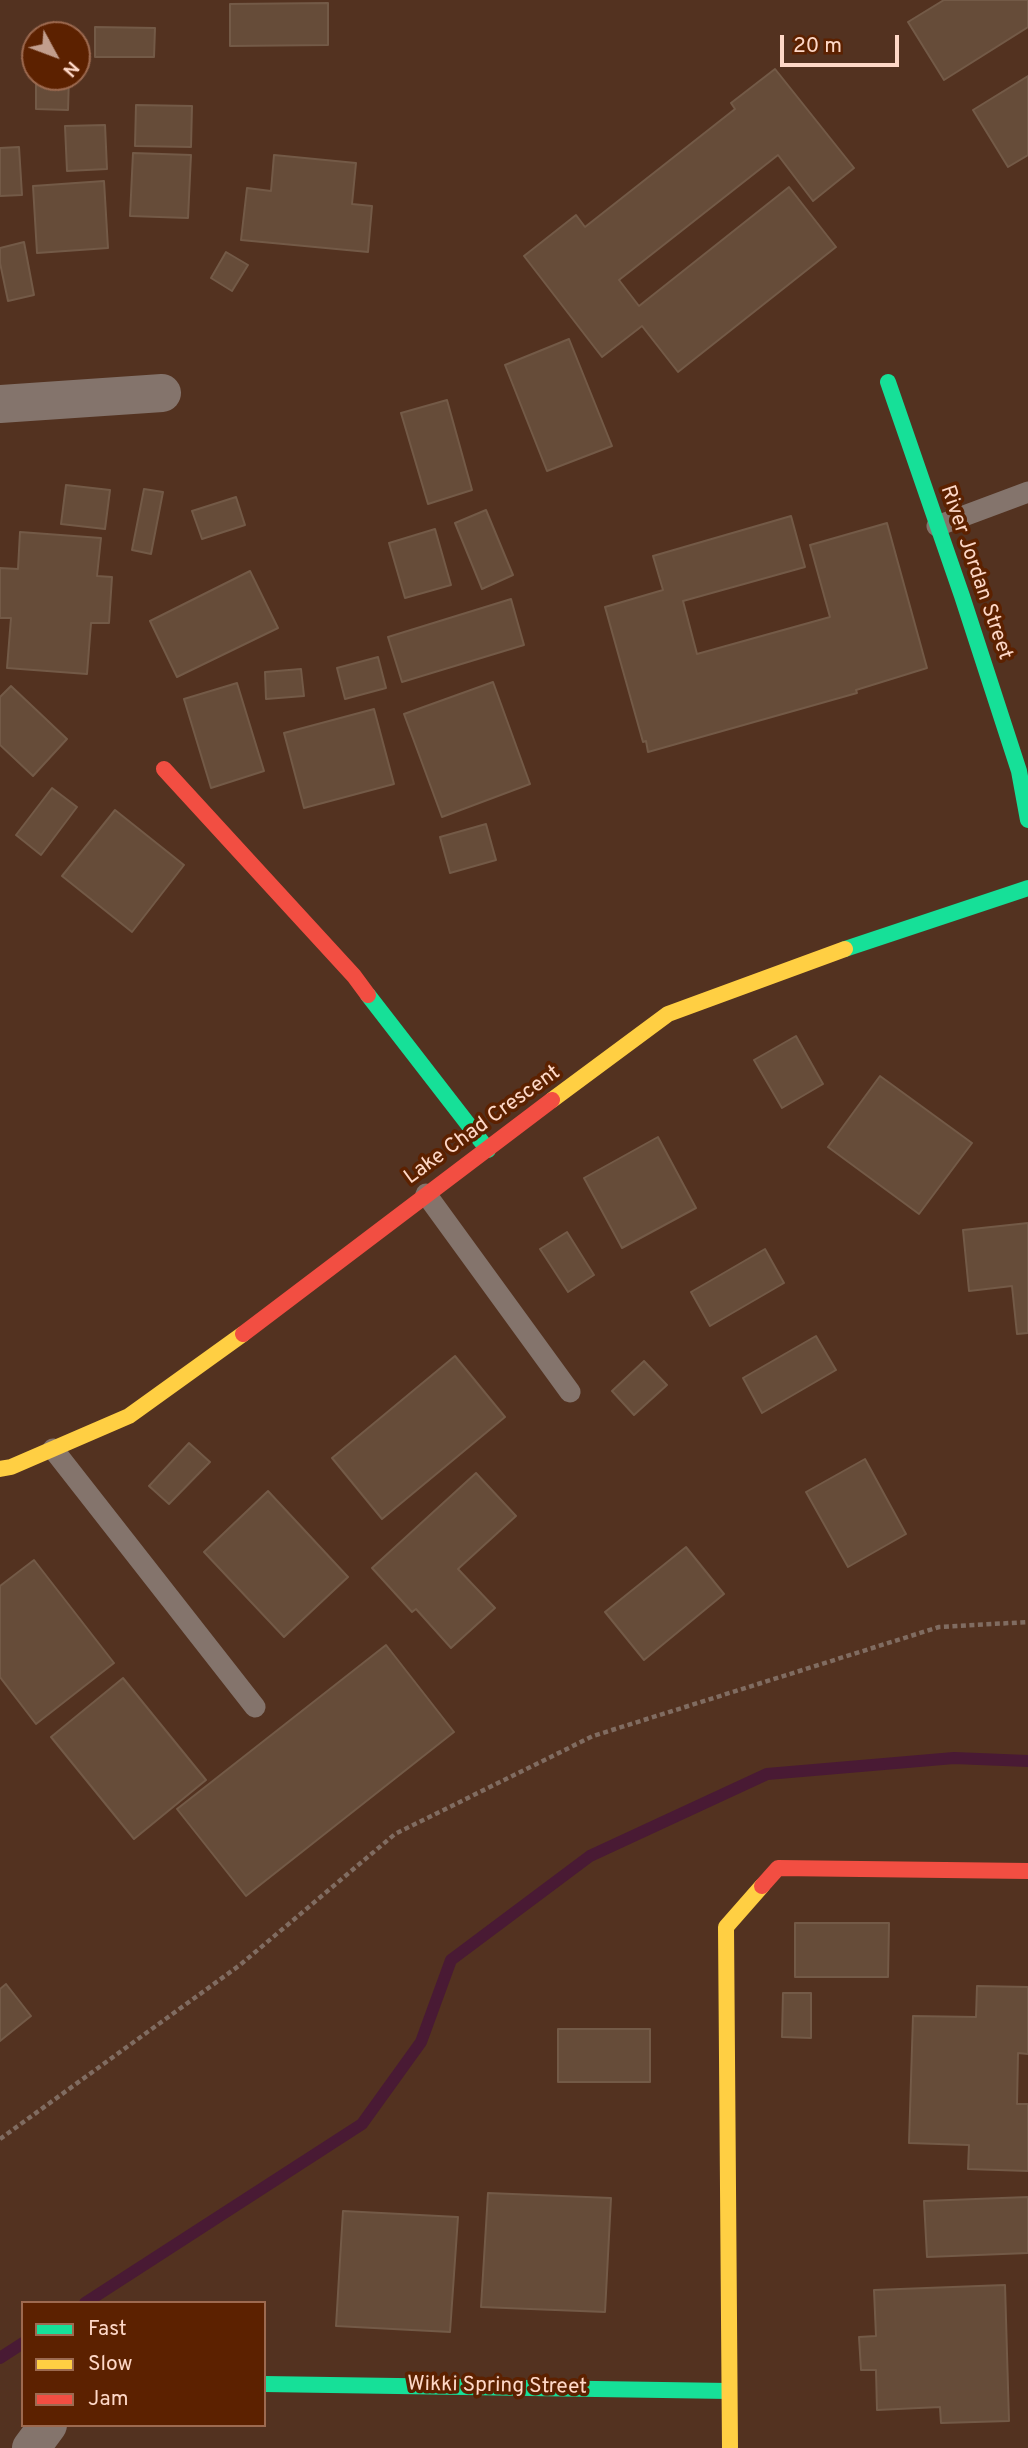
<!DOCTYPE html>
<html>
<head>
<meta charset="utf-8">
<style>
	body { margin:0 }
	#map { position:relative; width:1028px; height:2448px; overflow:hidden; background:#533220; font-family:Overpass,sans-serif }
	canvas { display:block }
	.legend { position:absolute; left:21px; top:2301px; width:245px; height:126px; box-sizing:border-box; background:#5c2100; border:2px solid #9d6a50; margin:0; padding:9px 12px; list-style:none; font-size:21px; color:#fed8c7 }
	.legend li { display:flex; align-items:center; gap:14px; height:35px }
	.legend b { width:35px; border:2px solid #9d6a50 }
	.north { position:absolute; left:21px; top:21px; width:70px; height:70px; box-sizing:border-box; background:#5c2100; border:2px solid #9d6a50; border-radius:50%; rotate:131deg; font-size:19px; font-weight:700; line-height:28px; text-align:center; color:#fed8c7 }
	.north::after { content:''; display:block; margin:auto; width:24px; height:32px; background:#c29e8d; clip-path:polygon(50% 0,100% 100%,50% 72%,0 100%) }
	.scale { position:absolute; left:780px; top:35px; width:119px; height:32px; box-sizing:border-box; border:4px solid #fed8c7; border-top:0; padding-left:9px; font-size:21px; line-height:24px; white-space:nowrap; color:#fed8c7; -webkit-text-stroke:5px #5c2100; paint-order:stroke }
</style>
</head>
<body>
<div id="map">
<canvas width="1028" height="2448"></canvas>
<ul class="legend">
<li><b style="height:9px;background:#16e098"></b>Fast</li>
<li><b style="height:9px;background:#ffcf43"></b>Slow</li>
<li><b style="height:9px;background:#f24e42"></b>Jam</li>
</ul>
<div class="north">N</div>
<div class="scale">20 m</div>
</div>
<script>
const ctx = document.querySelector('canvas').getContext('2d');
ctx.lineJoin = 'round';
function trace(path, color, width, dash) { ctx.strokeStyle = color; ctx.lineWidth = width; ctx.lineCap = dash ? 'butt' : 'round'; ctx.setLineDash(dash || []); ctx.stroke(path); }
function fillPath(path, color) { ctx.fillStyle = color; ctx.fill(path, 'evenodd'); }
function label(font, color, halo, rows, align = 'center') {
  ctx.font = font + ' Overpass,sans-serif'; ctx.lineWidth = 7; ctx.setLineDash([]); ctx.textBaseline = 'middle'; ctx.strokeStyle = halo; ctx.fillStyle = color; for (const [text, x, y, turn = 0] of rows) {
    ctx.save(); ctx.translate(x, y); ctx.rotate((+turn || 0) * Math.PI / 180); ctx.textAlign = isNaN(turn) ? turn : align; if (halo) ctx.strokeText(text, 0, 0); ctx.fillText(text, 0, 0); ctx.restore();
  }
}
trace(new Path2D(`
	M85,2303L362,2124L421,2042L451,1960L590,1856L767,1774L954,1758L1028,1761
	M0,2358L23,2343`), '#491a34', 12);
const building = new Path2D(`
	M944,0H1028V27L944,80L908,22Z
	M328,3V45L230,46V4Z
	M95,27L155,28L154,57H95Z
	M775,69L854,168L813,201L778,155L619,280L639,306L789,187L836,247L678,372L642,326L602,357L524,256L576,215L585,227L735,109L731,103Z
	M1028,76V155L1008,167L973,110Z
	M36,77H69L68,110L36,109Z
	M136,105L192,106L191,147L135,146Z
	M105,125L107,169L67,171L65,126Z
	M19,147L22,195L0,196V148Z
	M133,153L191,155L188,218L130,216Z
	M274,155L356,163L352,204L372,206L368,252L241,240L247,188L271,191Z
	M104,181L108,248L37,253L33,186Z
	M24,242L34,295L8,301L0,263V248Z
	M226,252L248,265L232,291L211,278Z
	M569,339L612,446L547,471L505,365Z
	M447,400L472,490L428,504L401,413Z
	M66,485L110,490L105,529L61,524Z
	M144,489L163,492L151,554L132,550Z
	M236,497L245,525L202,539L192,511Z
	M486,510L513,575L482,589L455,523Z
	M791,516L805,567L683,601L697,654L830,617L810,545L887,523L927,668L856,690L857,693L648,752L646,741L643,742L605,607L663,590L653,556Z
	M435,529L451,585L405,598L389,543Z
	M20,532L101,538L97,576L112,577L109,623H91L87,674L7,668L11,618H0V568L18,569Z
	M250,571L278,628L177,677L150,621Z
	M511,599L524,645L402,682L388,637Z
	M378,657L386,688L345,699L337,668Z
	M301,669L304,696L266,699L265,672Z
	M493,682L530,784L442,817L404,714Z
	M237,683L264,771L211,788L184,699Z
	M11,686L67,739L33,776L0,745V697Z
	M374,709L394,784L304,808L284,733Z
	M52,788L77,807L41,855L16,835Z
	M115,810L184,865L132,932L62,876Z
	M486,824L496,860L450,873L440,837Z
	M796,1036L823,1084L782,1108L754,1060Z
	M880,1076L972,1143L919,1214L828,1147Z
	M658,1137L696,1208L622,1248L584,1178Z
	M1028,1223V1333L1017,1334L1012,1286L969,1291L963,1230Z
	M567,1232L594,1275L568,1292L540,1249Z
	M765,1249L784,1283L710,1326L691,1292Z
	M816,1336L836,1370L762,1413L743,1378Z
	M455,1356L505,1417L382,1519L332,1458Z
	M644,1361L667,1385L634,1415L612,1391Z
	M189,1443L210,1462L169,1504L149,1486Z
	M865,1459L906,1534L848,1567L806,1492Z
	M476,1473L516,1516L458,1569L495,1608L451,1648L416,1609L412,1612L372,1568Z
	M268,1491L348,1577L284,1637L204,1552Z
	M686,1547L724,1594L644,1660L605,1612Z
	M34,1560L114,1663L36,1724L0,1677V1586Z
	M386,1645L454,1732L246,1896L177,1809Z
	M123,1678L206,1780L134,1839L51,1737Z
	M795,1923H889L888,1977H795Z
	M6,1984L31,2016L0,2041V1989Z
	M977,1986L1028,1987V2054L1018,2053L1017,2104H1028V2171L968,2169L969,2145L909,2143L913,2016L976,2017Z
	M783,1993H811V2038L782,2037Z
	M558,2029H650V2082H558Z
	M488,2193L611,2198L605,2312L481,2307Z
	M1028,2197V2253L927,2257L924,2201Z
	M343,2211L458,2217L450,2332L336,2326Z
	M1005,2285L1009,2421L941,2423L940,2407L877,2410L876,2370H861L859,2337L876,2336L874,2290Z`);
fillPath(building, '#664c39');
trace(building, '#735a47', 2);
trace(new Path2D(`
	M0,2139L240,1965L395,1834L593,1736L939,1627L1028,1622`), '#806c61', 4.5, [5, 3.5]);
trace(new Path2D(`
	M937,526L1028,492
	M426,1194L570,1392
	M53,1449L255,1707`), '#84746c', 21);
trace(new Path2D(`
	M0,404L162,393
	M31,2448L48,2425`), '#84746c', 38);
trace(new Path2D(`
	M888,382L962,596L1019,771L1028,820
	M845,949L1028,888
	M368,995L488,1150
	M264,2384L729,2391`), '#16e098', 16);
trace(new Path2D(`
	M552,1100L668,1014L845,949
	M0,1469L11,1467L129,1416L243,1334
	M730,2448L726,1927L762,1886`), '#ffcf43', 16);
trace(new Path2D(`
	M164,769L354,976L368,995
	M243,1334L552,1100
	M762,1886L778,1868L1028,1871`), '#f24e42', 16);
label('21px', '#fed8c7', '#5c2100', [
	["River Jordan Street",975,573,71],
	["Lake Chad Crescent",483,1126,-36],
	["Wikki Spring Street",497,2387,1]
]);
</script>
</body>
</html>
